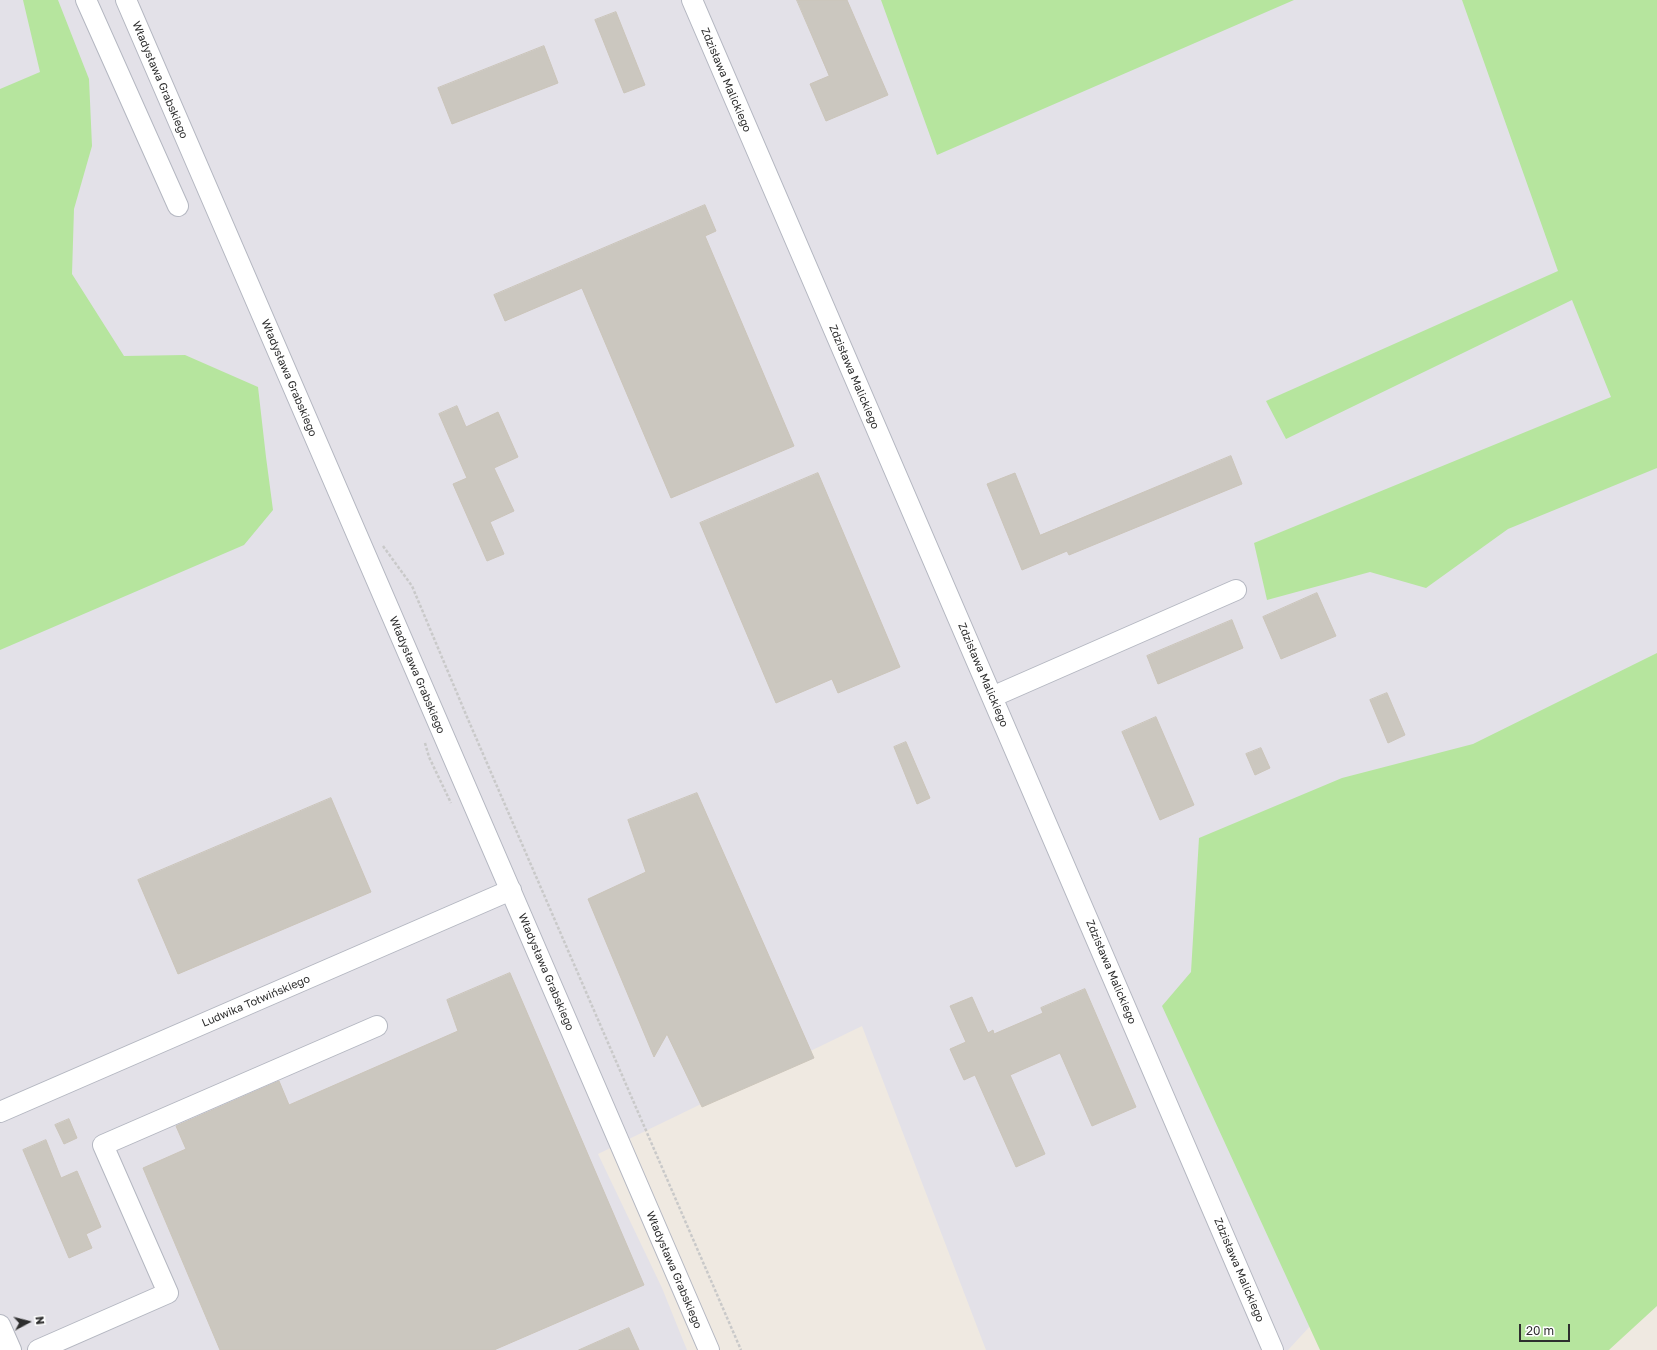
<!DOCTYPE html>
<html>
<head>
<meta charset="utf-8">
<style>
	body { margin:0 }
	#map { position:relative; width:1657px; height:1350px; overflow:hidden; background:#efe9e1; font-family:"Golos Text",sans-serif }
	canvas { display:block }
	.north { position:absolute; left:8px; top:1302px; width:40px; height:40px; -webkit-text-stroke:3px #fff; paint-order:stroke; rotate:83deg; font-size:11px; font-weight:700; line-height:16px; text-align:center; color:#2e2e2e }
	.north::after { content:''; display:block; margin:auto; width:14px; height:18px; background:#2e2e2e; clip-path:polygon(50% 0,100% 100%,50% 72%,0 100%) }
	.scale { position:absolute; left:1519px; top:1324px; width:51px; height:18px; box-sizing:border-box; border:2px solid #2e2e2e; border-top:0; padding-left:5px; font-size:12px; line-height:14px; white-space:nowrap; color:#2e2e2e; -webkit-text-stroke:3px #fff; paint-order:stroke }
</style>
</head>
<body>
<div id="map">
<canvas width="1657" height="1350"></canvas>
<div class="north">N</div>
<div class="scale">20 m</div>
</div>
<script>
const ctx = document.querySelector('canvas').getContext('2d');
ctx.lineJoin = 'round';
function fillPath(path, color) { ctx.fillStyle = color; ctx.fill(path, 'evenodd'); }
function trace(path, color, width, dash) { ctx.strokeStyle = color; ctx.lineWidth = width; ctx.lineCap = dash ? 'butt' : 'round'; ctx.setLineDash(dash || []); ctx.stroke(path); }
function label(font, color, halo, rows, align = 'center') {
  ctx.font = font + ' "Golos Text",sans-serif'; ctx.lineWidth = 4; ctx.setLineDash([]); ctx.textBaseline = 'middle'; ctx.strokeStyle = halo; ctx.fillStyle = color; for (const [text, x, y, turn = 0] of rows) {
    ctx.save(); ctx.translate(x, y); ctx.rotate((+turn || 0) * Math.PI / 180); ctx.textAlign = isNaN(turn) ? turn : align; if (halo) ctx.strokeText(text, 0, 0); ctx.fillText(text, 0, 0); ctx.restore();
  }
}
fillPath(new Path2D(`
	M0,0H1657V951L1288,1350H986L862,1026L598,1154L662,1288L687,1350H0Z`), '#e3e1e8');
fillPath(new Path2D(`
	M23,0H58L89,79L92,146L74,209L72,274L124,356L185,355L258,387L266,457L273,510L244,545L0,650V89L40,72Z
	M881,0H1294L937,155Z
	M1462,0H1657V468L1508,529L1426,588L1370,572L1267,600L1254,543L1611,397L1572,300L1286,439L1266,401L1558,271Z
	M1657,653V1306L1609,1350H1320L1162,1006L1191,972L1199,838L1342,778L1473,744Z`), '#b6e59e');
const building = new Path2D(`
	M797,0H847L888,95L826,121L810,84L829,76Z
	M616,12L645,85L624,93L595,20Z
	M544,46L558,83L452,124L438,88Z
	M705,205L716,231L705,236L794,446L671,498L582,288L505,321L494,295Z
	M457,406L466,427L498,412L518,457L494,468L514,511L490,522L504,554L487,561L453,484L467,478L439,414Z
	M1231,456L1242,484L1069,555L1067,551L1022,570L987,484L1015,473L1040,535Z
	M818,473L900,667L838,693L832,679L776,703L700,523Z
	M1317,593L1336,636L1281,659L1263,617Z
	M1232,620L1243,648L1158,684L1147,656Z
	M1387,693L1405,735L1388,743L1370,700Z
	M1156,717L1194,805L1160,820L1122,732Z
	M906,742L930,798L917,804L894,747Z
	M1261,748L1270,768L1255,775L1246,754Z
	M697,793L814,1058L702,1107L667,1034L654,1057L588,899L646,872L628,820Z
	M331,798L371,892L178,974L138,880Z
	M510,973L644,1285L494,1350H220L143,1168L186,1149L176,1126L279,1081L289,1105L458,1031L447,1000Z
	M1085,989L1136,1107L1092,1126L1060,1053L1010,1075L1045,1154L1016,1167L975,1075L964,1080L950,1049L966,1042L950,1006L972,997L988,1033L993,1030L994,1034L1043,1013L1041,1008Z
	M69,1119L77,1138L64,1144L55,1125Z
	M46,1140L61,1178L77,1171L101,1227L86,1234L92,1248L69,1258L23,1150Z
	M629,1328L639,1350H579Z`);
fillPath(building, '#cbc7bf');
trace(building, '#cbc5ba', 1);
const minor = new Path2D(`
	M86,0L178,206
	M126,0L709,1350
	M692,0L1273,1350
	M992,697L1236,590
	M0,1112L511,890
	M0,1325L11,1350
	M38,1350L168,1293L103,1145L377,1026`);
trace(minor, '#b4b7c1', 22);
trace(new Path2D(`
	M383,546L412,586L467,717L741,1350
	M425,743L429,757L451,803`), '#c9c9c9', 2.5, [3, 2]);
trace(minor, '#fff', 20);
label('11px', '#2e2e2e', '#fff', [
	["Władysława Grabskiego",160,80,67],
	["Zdzisława Malickiego",726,80,67],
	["Zdzisława Malickiego",854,377,67],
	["Władysława Grabskiego",289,378,67],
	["Władysława Grabskiego",417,675,67],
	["Zdzisława Malickiego",983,675,67],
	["Władysława Grabskiego",546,972,67],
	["Zdzisława Malickiego",1111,972,67],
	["Ludwika Tołwińskiego",256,1001,-23],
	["Władysława Grabskiego",674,1270,67],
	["Zdzisława Malickiego",1239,1270,67]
]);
</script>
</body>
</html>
